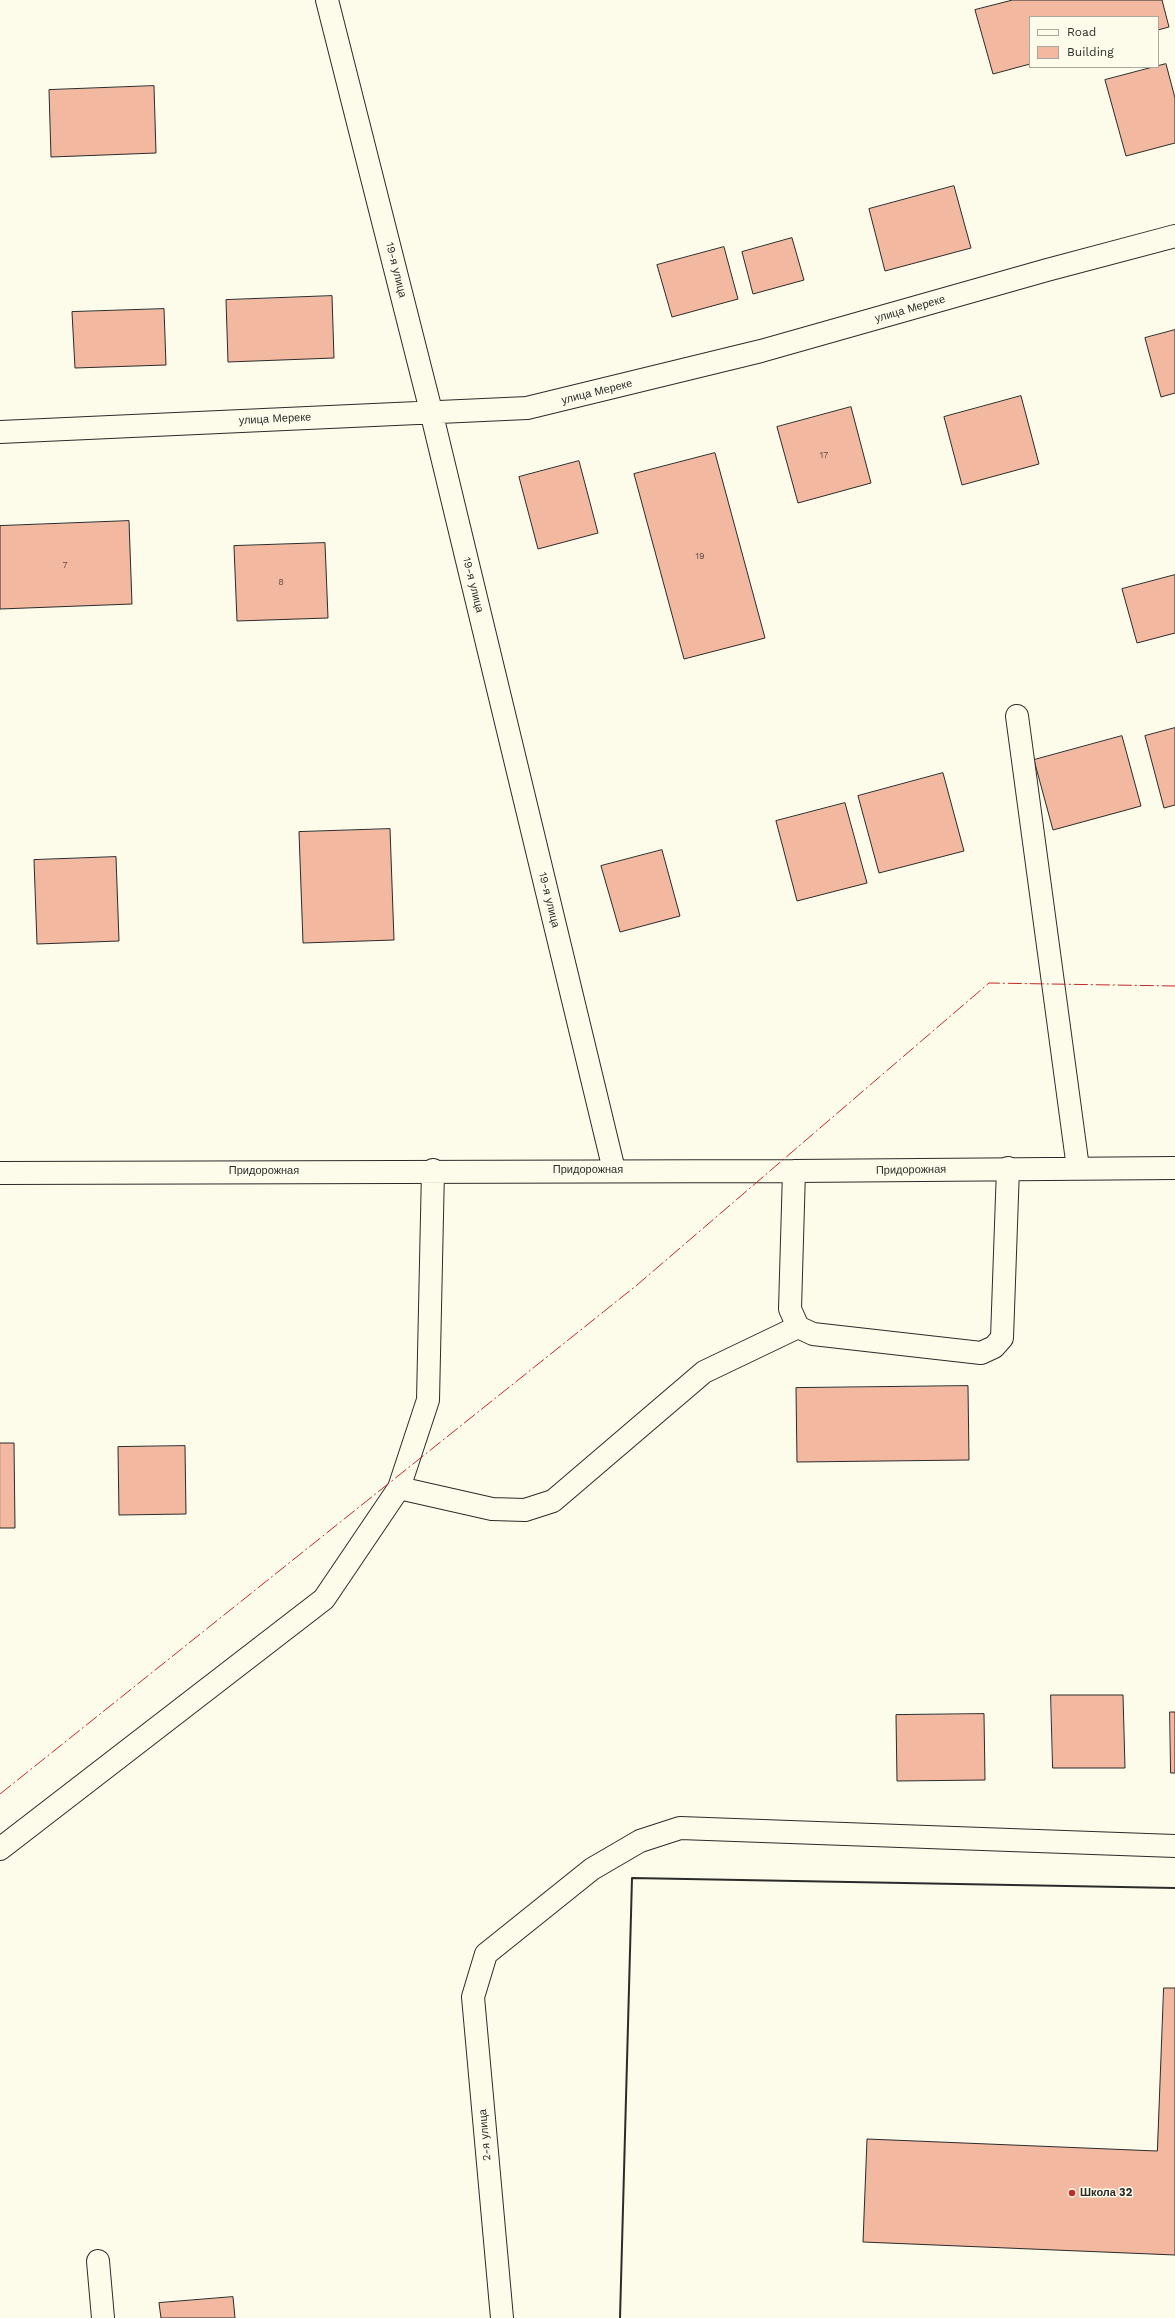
<!DOCTYPE html>
<html>
<head>
<meta charset="utf-8">
<style>
	body { margin:0 }
	#map { position:relative; width:1175px; height:2318px; overflow:hidden; background:#fdfbea; font-family:"Work Sans",sans-serif }
	canvas { display:block }
	.legend { position:absolute; left:1029px; top:16px; width:130px; height:52px; box-sizing:border-box; background:#fdfbea; border:1px solid #a9a89e; margin:0; padding:5px 7px; list-style:none; font-size:12px; color:#2b2b2b }
	.legend li { display:flex; align-items:center; gap:8px; height:20px }
	.legend b { width:20px; border:1px solid #a9a89e }
</style>
</head>
<body>
<div id="map">
<canvas width="1175" height="2318"></canvas>
<ul class="legend">
<li><b style="height:5px;background:#fdfbea"></b>Road</li>
<li><b style="height:11px;background:#f2b8a0"></b>Building</li>
</ul>
</div>
<script>
const ctx = document.querySelector('canvas').getContext('2d');
ctx.lineJoin = 'round';
function fillPath(path, color) { ctx.fillStyle = color; ctx.fill(path, 'evenodd'); }
function trace(path, color, width, dash) { ctx.strokeStyle = color; ctx.lineWidth = width; ctx.lineCap = dash ? 'butt' : 'round'; ctx.setLineDash(dash || []); ctx.stroke(path); }
function label(font, color, halo, rows, align = 'center') {
  ctx.font = font + ' "Work Sans",sans-serif'; ctx.lineWidth = 3; ctx.setLineDash([]); ctx.textBaseline = 'middle'; ctx.strokeStyle = halo; ctx.fillStyle = color; for (const [text, x, y, turn = 0] of rows) {
    ctx.save(); ctx.translate(x, y); ctx.rotate((+turn || 0) * Math.PI / 180); ctx.textAlign = isNaN(turn) ? turn : align; if (halo) ctx.strokeText(text, 0, 0); ctx.fillText(text, 0, 0); ctx.restore();
  }
}
const building = new Path2D(`
	M1013,0H1162L1169,27L1158,30V17H1030V64L993,74L975,10Z
	M1166,64L1175,98V143L1126,156L1105,80Z
	M154,86L156,153L51,157L49,90Z
	M954,186L971,248L885,271L869,209Z
	M792,238L804,280L753,294L742,252Z
	M724,247L738,299L672,317L657,265Z
	M332,296L334,358L228,362L226,300Z
	M164,309L166,365L75,368L72,312Z
	M1175,330V393L1161,397L1145,338Z
	M1021,396L1039,464L962,485L944,417Z
	M851,407L871,483L798,503L777,427Z
	M715,453L765,638L684,659L634,474Z
	M579,461L598,533L538,549L519,477Z
	M129,521L132,604L0,609V526Z
	M325,543L328,618L237,621L234,546Z
	M1175,575V633L1137,643L1122,589Z
	M1175,728V805L1164,808L1145,736Z
	M1122,736L1141,806L1053,830L1034,760Z
	M943,773L964,851L879,873L858,796Z
	M845,803L867,883L797,901L776,821Z
	M390,829L394,940L303,943L299,832Z
	M662,850L680,916L620,932L601,866Z
	M116,857L119,941L37,944L34,860Z
	M968,1386L969,1460L797,1462L796,1388Z
	M0,1443H14L15,1528H0Z
	M185,1446L186,1514L119,1515L118,1447Z
	M1051,1695H1123L1125,1768H1053Z
	M1170,1712H1175V1773H1171Z
	M984,1714L985,1780L897,1781L896,1715Z
	M1164,1988H1175V2255L863,2242L867,2139L1157,2151Z
	M233,2297L235,2318H161L159,2303Z`);
fillPath(building, '#f2b8a0');
trace(building, '#2b2b2b', 1);
const minor = new Path2D(`
	M327,0L431,411L614,1170
	M0,432L527,408L761,351L1047,270L1175,236
	M1017,716L1078,1168
	M794,1171L790,1309L798,1327L813,1334L981,1353L994,1347L1002,1338L1008,1168
	M0,1173L794,1171L1175,1168
	M399,1488L492,1509L525,1510L553,1501L704,1372L798,1327
	M0,1849L324,1599L399,1488L428,1400L433,1170
	M98,2261L103,2318
	M502,2318L473,1997L486,1954L592,1869L640,1841L680,1828L1175,1846`);
trace(minor, '#2b2b2b', 24);
trace(minor, '#fdfbea', 22);
trace(new Path2D(`
	M620,2318L632,1878L1175,1888`), '#2b2b2b', 2);
trace(new Path2D(`
	M0,1794L637,1285L989,983L1175,986`), '#c62828', 1, [14, 3, 2, 3]);
for (const [x, y, r, color] of [
	[1072,2193,4,"#c62828"]
]) { const dot = new Path2D(); dot.arc(x, y, r, 0, 2 * Math.PI); ctx.fillStyle = color; ctx.fill(dot); trace(dot, '#fdfbea', 1.5); }
label('9px', '#5d4e48', null, [
	["17",824,455],
	["19",700,556],
	["7",65,565],
	["8",281,582]
]);
label('11px', '#2b2b2b', '#fdfbea', [
	["19-я улица",396,270,76],
	["улица Мереке",910,309,-16],
	["улица Мереке",597,392,-14],
	["улица Мереке",275,419,-3],
	["19-я улица",473,585,76],
	["19-я улица",549,900,76],
	["Придорожная",588,1170],
	["Придорожная",911,1170,-1],
	["Придорожная",264,1171],
	["2-я улица",485,2135,-95]
]);
label('bold 11px', '#2b2b2b', '#fdfbea', [
	["Школа 32",1080,2193]
], 'left');
</script>
</body>
</html>
